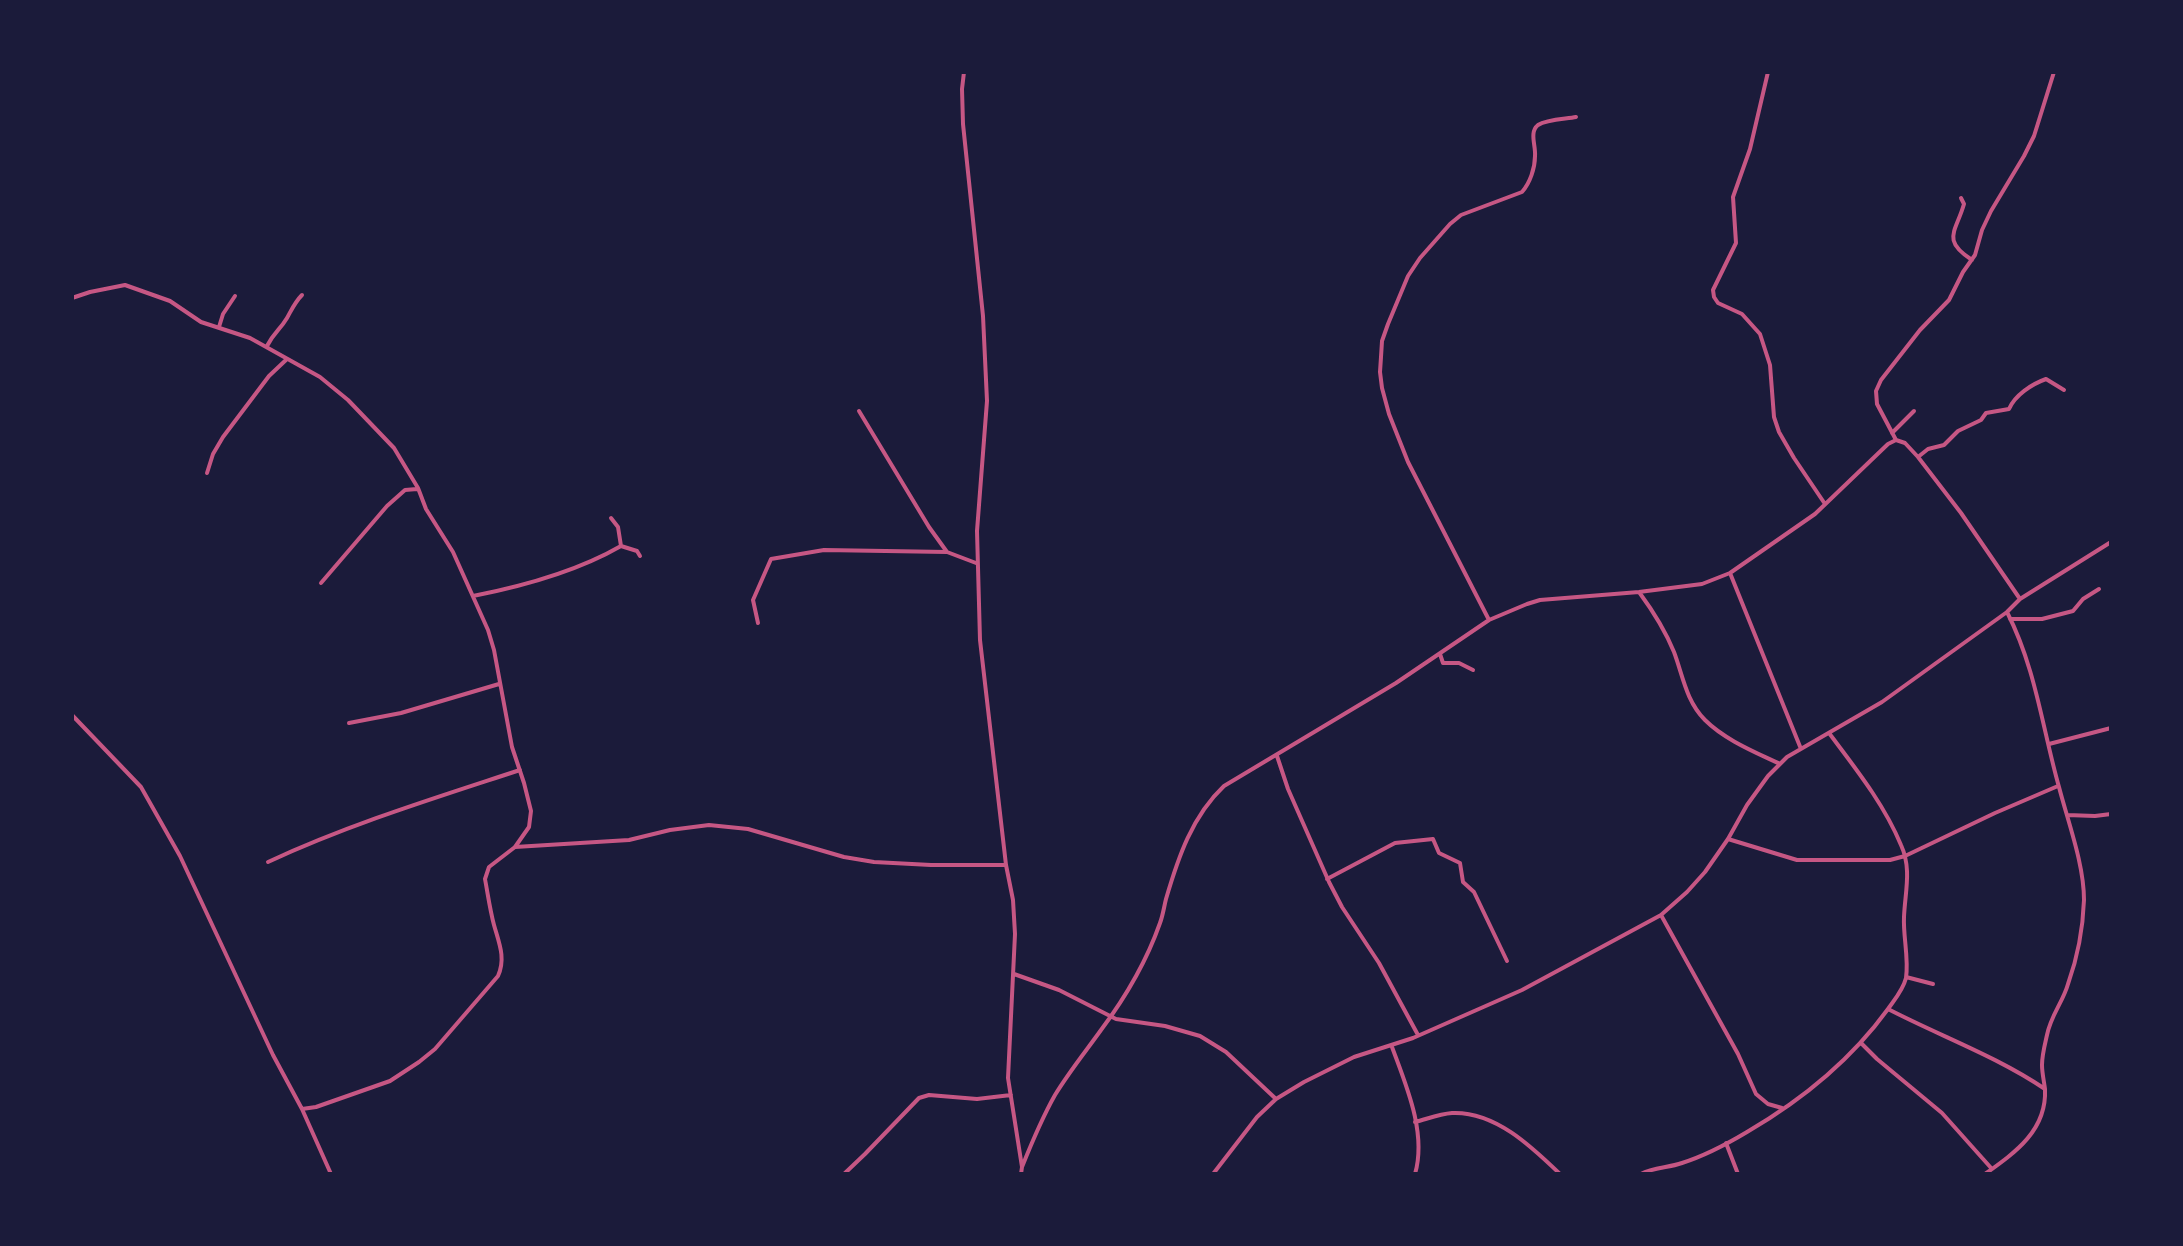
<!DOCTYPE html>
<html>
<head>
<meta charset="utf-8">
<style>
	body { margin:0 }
	#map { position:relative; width:2183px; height:1246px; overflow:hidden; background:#1b1b3a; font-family:"DM Sans",sans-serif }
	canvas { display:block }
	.frame { position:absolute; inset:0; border:74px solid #1b1b3a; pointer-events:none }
</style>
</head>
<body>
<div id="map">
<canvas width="2183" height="1246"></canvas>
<div class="frame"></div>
</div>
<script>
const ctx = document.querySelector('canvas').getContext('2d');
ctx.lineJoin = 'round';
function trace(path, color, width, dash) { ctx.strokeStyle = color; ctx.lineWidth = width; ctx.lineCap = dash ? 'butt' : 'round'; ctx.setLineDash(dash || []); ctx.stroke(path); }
trace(new Path2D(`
	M964,72L962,89L963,124L983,316L987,401L977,531L980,640L1006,865L1013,900L1015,934L1008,1078L1022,1167L1021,1174
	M1768,72L1750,149L1733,197L1736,243L1713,290L1714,297L1718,303L1742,314L1760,334L1770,365L1774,417L1779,432L1794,458L1825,504
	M1961,198L1964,204C1956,232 1941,240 1972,260
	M72,298L90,292L125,285L170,301L201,322L250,338L320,377L348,400L394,448L418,488L426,509L453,552L488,630L494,650L512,747L524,783L531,811L529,827L515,847L489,867L485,879C488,895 490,910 494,925C499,943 506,958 498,976L435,1049L419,1062L390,1081L316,1107L302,1109
	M219,327L223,314L235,296
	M267,346C274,332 280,330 287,318C292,309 295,302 302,295
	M859,411L929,527L947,552L976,563
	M1892,433L1914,411
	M1896,440L1877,404L1876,391L1881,380L1920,330L1949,300L1963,272L1975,255L1982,230L1991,211L2024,156L2034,136L2054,72
	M1918,457L1928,449L1944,445L1958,431L1981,420L1986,413L2009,409C2015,395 2032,384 2046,379L2064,390
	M207,473L213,454L223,437L269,376L287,359
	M621,546L637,551L640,556
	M1730,573L1801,749
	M321,583L387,506L405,490L417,489
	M1639,592C1653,611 1665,630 1674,652C1683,676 1686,701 1705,720C1725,740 1755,752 1780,764
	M473,596C524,586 576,572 621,546L618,527L611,518
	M2010,619H2042L2073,611L2083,599L2099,589
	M1489,620L1408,462L1389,414L1382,388L1380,372L1381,357L1382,341L1388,324L1408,276L1420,258L1450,224L1461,215L1522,192C1530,183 1535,168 1535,156C1536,146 1529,132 1538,125C1547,119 1566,119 1576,117
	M758,623L753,600L771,559L824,550L947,552
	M1440,654L1443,663H1459L1473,670
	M72,715L141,787L180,856L273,1055L302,1109L331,1174
	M349,723L401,713L499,684
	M2049,744L2111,728
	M1277,756L1288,789L1329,882L1342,907L1379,963L1418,1035
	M2067,815L2095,816L2111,814
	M1728,839L1797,860H1890L1905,856L1995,813L2058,786
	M515,847L629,840L670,830L709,825L748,829L844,857L874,862L931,865H1006
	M268,862C350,824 435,798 520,770
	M1327,879L1395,843L1433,839L1439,853L1460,863L1463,882L1474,892L1507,961
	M1661,915L1738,1054L1756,1094L1768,1104L1782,1108
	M1014,974L1059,990L1116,1019L1165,1026L1200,1036L1226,1052L1276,1099
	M1906,977L1933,984
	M1888,1009C1940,1036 1996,1056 2045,1089
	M1861,1043L1877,1059L1942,1113L1992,1169
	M1392,1047C1406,1085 1427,1133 1415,1174
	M1415,1122C1427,1119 1439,1114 1452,1113C1495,1111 1532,1147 1560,1174
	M1726,1143L1738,1174
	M1022,1167C1032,1142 1042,1118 1055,1095C1069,1072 1086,1051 1101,1030C1125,998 1147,960 1160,923C1163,915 1164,907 1166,899C1178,858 1192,816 1224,786L1396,683L1489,620L1527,604L1540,600L1639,592L1702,584L1730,573L1815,514L1888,444L1896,440L1905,443L1918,457L1961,513L2020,599
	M844,1174L865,1154L919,1098L929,1095L977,1099L1011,1095
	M1213,1174L1257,1117L1276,1099L1304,1082L1354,1057L1413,1038L1522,990L1661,915L1687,892L1705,872L1728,839L1747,805L1768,776L1787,757L1882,702L2007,612L2020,599L2111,542
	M1641,1174C1653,1167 1668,1168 1682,1163C1704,1156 1727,1144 1747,1132C1802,1100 1851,1060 1888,1009C1895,999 1903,990 1906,978C1909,958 1903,937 1904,917C1905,892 1912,869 1901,845C1884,804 1856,769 1829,733
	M1985,1174C2016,1152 2047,1130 2045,1089C2044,1081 2042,1073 2042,1065C2042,1055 2045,1044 2047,1035C2051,1015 2063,1002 2068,984C2077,959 2083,927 2084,900C2084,864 2068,822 2059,787C2042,727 2036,669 2007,612`), '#c65784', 4);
</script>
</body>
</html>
